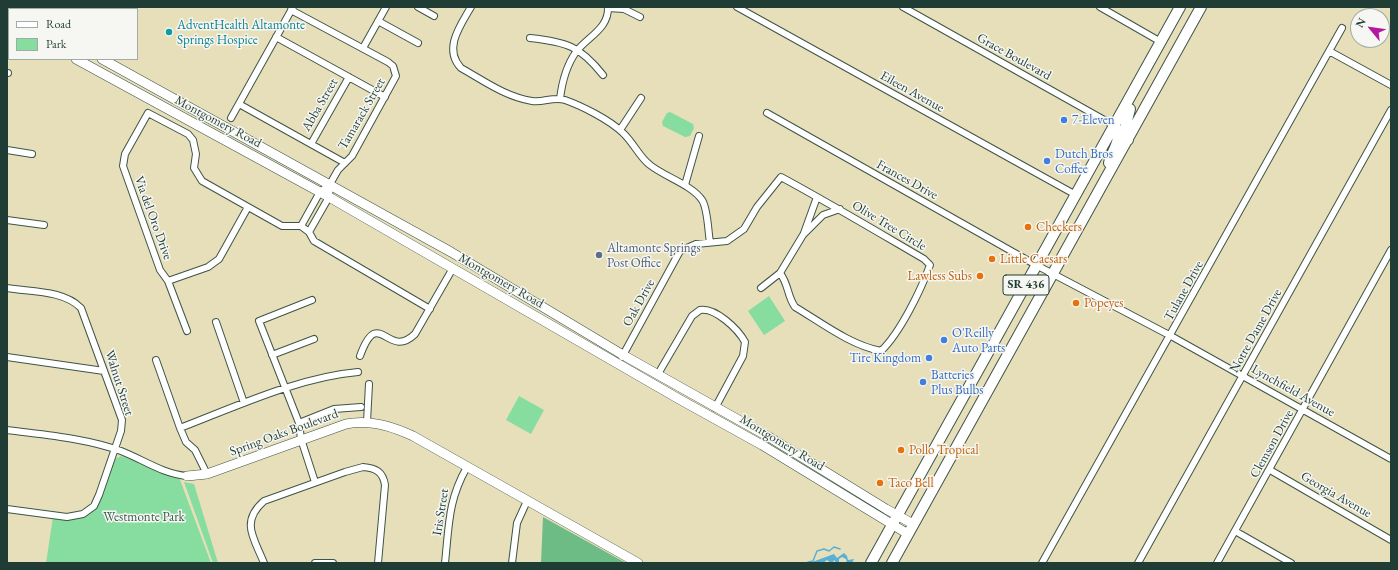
<!DOCTYPE html>
<html>
<head>
<meta charset="utf-8">
<style>
	body { margin:0 }
	#map { position:relative; width:1398px; height:570px; overflow:hidden; background:#e7dfba; font-family:"EB Garamond",serif }
	canvas { display:block }
	.frame { position:absolute; inset:0; border:8px solid #1f3d34; pointer-events:none }
	.legend { position:absolute; left:8px; top:8px; width:130px; height:52px; box-sizing:border-box; background:#f6f6f2; border:1px solid #a0aca6; margin:0; padding:5px 7px; list-style:none; font-size:12px; color:#1f3d34 }
	.legend li { display:flex; align-items:center; gap:8px; height:20px }
	.legend b { width:20px; border:1px solid #a0aca6 }
	.north { position:absolute; left:1350px; top:8px; width:40px; height:40px; box-sizing:border-box; background:#f6f6f2; border:1px solid #a0aca6; border-radius:50%; rotate:299deg; font-size:11px; font-weight:700; line-height:16px; text-align:center; color:#1f3d34 }
	.north::after { content:''; display:block; margin:auto; width:14px; height:18px; background:#b5179e; clip-path:polygon(50% 0,100% 100%,50% 72%,0 100%) }
</style>
</head>
<body>
<div id="map">
<canvas width="1398" height="570"></canvas>
<div class="frame"></div>
<ul class="legend">
<li><b style="height:5px;background:#fff"></b>Road</li>
<li><b style="height:11px;background:#87dc9f"></b>Park</li>
</ul>
<div class="north">N</div>
</div>
<script>
const ctx = document.querySelector('canvas').getContext('2d');
ctx.lineJoin = 'round';
function fillPath(path, color) { ctx.fillStyle = color; ctx.fill(path, 'evenodd'); }
function trace(path, color, width, dash) { ctx.strokeStyle = color; ctx.lineWidth = width; ctx.lineCap = dash ? 'butt' : 'round'; ctx.setLineDash(dash || []); ctx.stroke(path); }
function label(font, color, halo, rows, align = 'center') {
  ctx.font = font + ' "EB Garamond",serif'; ctx.lineWidth = 3; ctx.setLineDash([]); ctx.textBaseline = 'middle'; ctx.strokeStyle = halo; ctx.fillStyle = color; for (const [text, x, y, turn = 0] of rows) {
    ctx.save(); ctx.translate(x, y); ctx.rotate((+turn || 0) * Math.PI / 180); ctx.textAlign = isNaN(turn) ? turn : align; if (halo) ctx.strokeText(text, 0, 0); ctx.fillText(text, 0, 0); ctx.restore();
  }
}
fillPath(new Path2D(`
	M670,112L693,124L694,128L690,136L685,137L663,126L662,122L667,113Z
	M769,296L785,321L764,335L748,311Z
	M519,396L544,410L531,434L506,420Z
	M121,456L149,466L166,474L179,477L211,563H46L53,517L66,518L96,507L103,495L115,459Z
	M184,482L194,484L218,563H213Z`), '#87dc9f');
fillPath(new Path2D(`
	M543,517L626,563H541Z`), '#6dbc86');
fillPath(new Path2D(`
	M844,553L847,556L848,560L854,559L852,563H847L846,559L842,557L839,559V563H835V560L831,563L827,560L823,563L812,562L834,554L837,558Z`), '#59b0d6');
trace(new Path2D(`
	M808,562L813,561L817,551L824,549L829,551L834,547L840,549`), '#59b0d6', 1.5);
const street = new Path2D(`
	M418,7L434,16
	M471,7C460,26 443,49 461,68C484,81 506,97 532,101C543,103 554,96 565,100C582,106 610,120 623,133C633,142 640,158 650,165C665,177 692,185 702,200C708,209 708,232 710,242
	M737,7L1076,195
	M903,7L1115,126
	M1100,7L1161,42
	M608,8L624,9L640,17
	M291,10L388,62L393,66L396,76L352,156L338,170L330,184L320,192L301,226
	M378,21L418,43
	M276,37L385,97
	M530,38C567,42 580,46 603,75
	M363,48L386,7
	M1329,51L1391,85
	M7,73H8
	M560,99C562,82 566,66 576,52C587,37 609,29 608,7
	M239,104L345,163
	M767,113L1036,265L1171,336L1391,459
	M231,118L293,7
	M620,130L641,98
	M311,144L349,77
	M7,150L32,154
	M685,185L699,136
	M7,220L44,225
	M309,232L329,197L330,184
	M804,233L817,197
	M168,281L208,267L219,259L248,207
	M7,288C31,292 63,290 81,308L122,420L121,431L99,495L94,506L83,514L67,517L7,509
	M761,288L780,273
	M312,300L259,321L299,423L301,439L315,482
	M216,322L244,403
	M187,331L168,281L160,270L123,166L125,154L148,113L188,134L193,140L196,154L194,168L202,181L282,226H301L309,232L314,241L430,309
	M272,355L314,339
	M360,356C379,304 387,361 415,334L453,268
	M7,357L104,371
	M622,357L680,251L696,244L727,241L744,229L757,207L781,177C829,203 876,231 924,259L930,265C921,290 900,333 881,351C850,345 822,323 795,307C787,296 789,285 780,273L803,235L823,215L840,209
	M156,360L180,428L186,442L195,450L207,474
	M658,374L692,316L700,310C715,307 738,329 745,342L743,356L715,408
	M367,422L369,384
	M299,423L334,409L361,407
	M180,428C235,407 299,377 358,372
	M7,430C45,435 85,438 121,451C144,460 163,474 187,476
	M1270,470L1391,540
	M1235,531L1291,563
	M264,563C254,538 240,522 264,501L345,472L363,467C376,468 383,472 385,485L378,563
	M315,563H333
	M445,563C449,526 448,500 467,467
	M512,563L517,523L527,501
	M1042,563L1342,28
	M1138,563L1391,110
	M1217,563L1391,250`);
const secondary = new Path2D(`
	M9,7L12,9
	M79,9L80,7
	M93,9L94,7
	M7,21L9,22
	M76,59L329,197L679,399L762,445L908,534
	M102,59L451,252L623,355L769,437L886,509L913,524
	M187,476L207,474L346,424C369,419 392,426 413,436L638,563`);
const primary = new Path2D(`
	M1128,140L1125,128L1130,109
	M1109,163C1112,149 1123,141 1115,126
	M871,563L1180,7
	M892,563L1201,7`);
trace(street, '#3d5548', 8);
trace(secondary, '#3d5548', 10);
trace(primary, '#3d5548', 12);
trace(street, '#fff', 6);
trace(secondary, '#fff', 9);
trace(primary, '#fff', 10);
for (const [x, y, r, color] of [
	[169,32,4,"#0f9aa8"],
	[1064,120,4,"#3f7fe0"],
	[1047,161,4,"#3f7fe0"],
	[1028,227,4,"#e8710a"],
	[599,255,4,"#5c6f8a"],
	[992,259,4,"#e8710a"],
	[980,276,4,"#e8710a"],
	[1076,303,4,"#e8710a"],
	[944,340,4,"#3f7fe0"],
	[929,358,4,"#3f7fe0"],
	[923,382,4,"#3f7fe0"],
	[901,450,4,"#e8710a"],
	[880,483,4,"#e8710a"]
]) { const dot = new Path2D(); dot.arc(x, y, r, 0, 2 * Math.PI); ctx.fillStyle = color; ctx.fill(dot); trace(dot, '#f6f6f2', 1.5); }
for (const [x, y, w] of [
	[1026,285,46]
]) { const box = new Path2D(); box.roundRect(x - w / 2, y - 10, w, 20, 3); ctx.fillStyle = '#f6f6f2'; ctx.fill(box); trace(box, '#1f3d34', 1); }
label('bold 12px', '#1f3d34', null, [
	["SR 436",1026,285]
]);
label('13px', '#0d838f', '#f6f6f2', [
	["AdventHealth Altamonte",177,25],
	["Springs Hospice",177,40]
], 'left');
label('13px', '#1f3d34', '#f6f6f2', [
	["Grace Boulevard",1014,57,29],
	["Eileen Avenue",912,92,29],
	["Abba Street",320,105,-60],
	["Tamarack Street",362,114,-60],
	["Montgomery Road",218,122,28],
	["Frances Drive",907,180,29],
	["Via del Oro Drive",153,218,70],
	["Olive Tree Circle",889,226,31],
	["Montgomery Road",501,281,30],
	["Tulane Drive",1184,291,-61],
	["Oak Drive",639,303,-61],
	["Notre Dame Drive",1256,331,-61],
	["Walnut Street",119,383,72],
	["Lynchfield Avenue",1293,391,29],
	["Spring Oaks Boulevard",284,433,-20],
	["Montgomery Road",782,443,31],
	["Clemson Drive",1272,444,-61],
	["Georgia Avenue",1336,495,30],
	["Iris Street",441,512,-81]
]);
label('13px', '#366cbe', '#f6f6f2', [
	["7-Eleven",1072,120],
	["Dutch Bros",1055,154],
	["Coffee",1055,169],
	["O'Reilly",952,333],
	["Auto Parts",952,348],
	["Tire Kingdom",921,358,"right"],
	["Batteries",931,375],
	["Plus Bulbs",931,390]
], 'left');
label('13px', '#c56008', '#f6f6f2', [
	["Checkers",1036,227],
	["Little Caesars",1000,259],
	["Lawless Subs",972,276,"right"],
	["Popeyes",1084,303],
	["Pollo Tropical",909,450],
	["Taco Bell",888,483]
], 'left');
label('13px', '#4e5e75', '#f6f6f2', [
	["Altamonte Springs",607,248],
	["Post Office",607,263]
], 'left');
label('13px', '#345d49', '#f6f6f2', [
	["Westmonte Park",144,517]
]);
</script>
</body>
</html>
